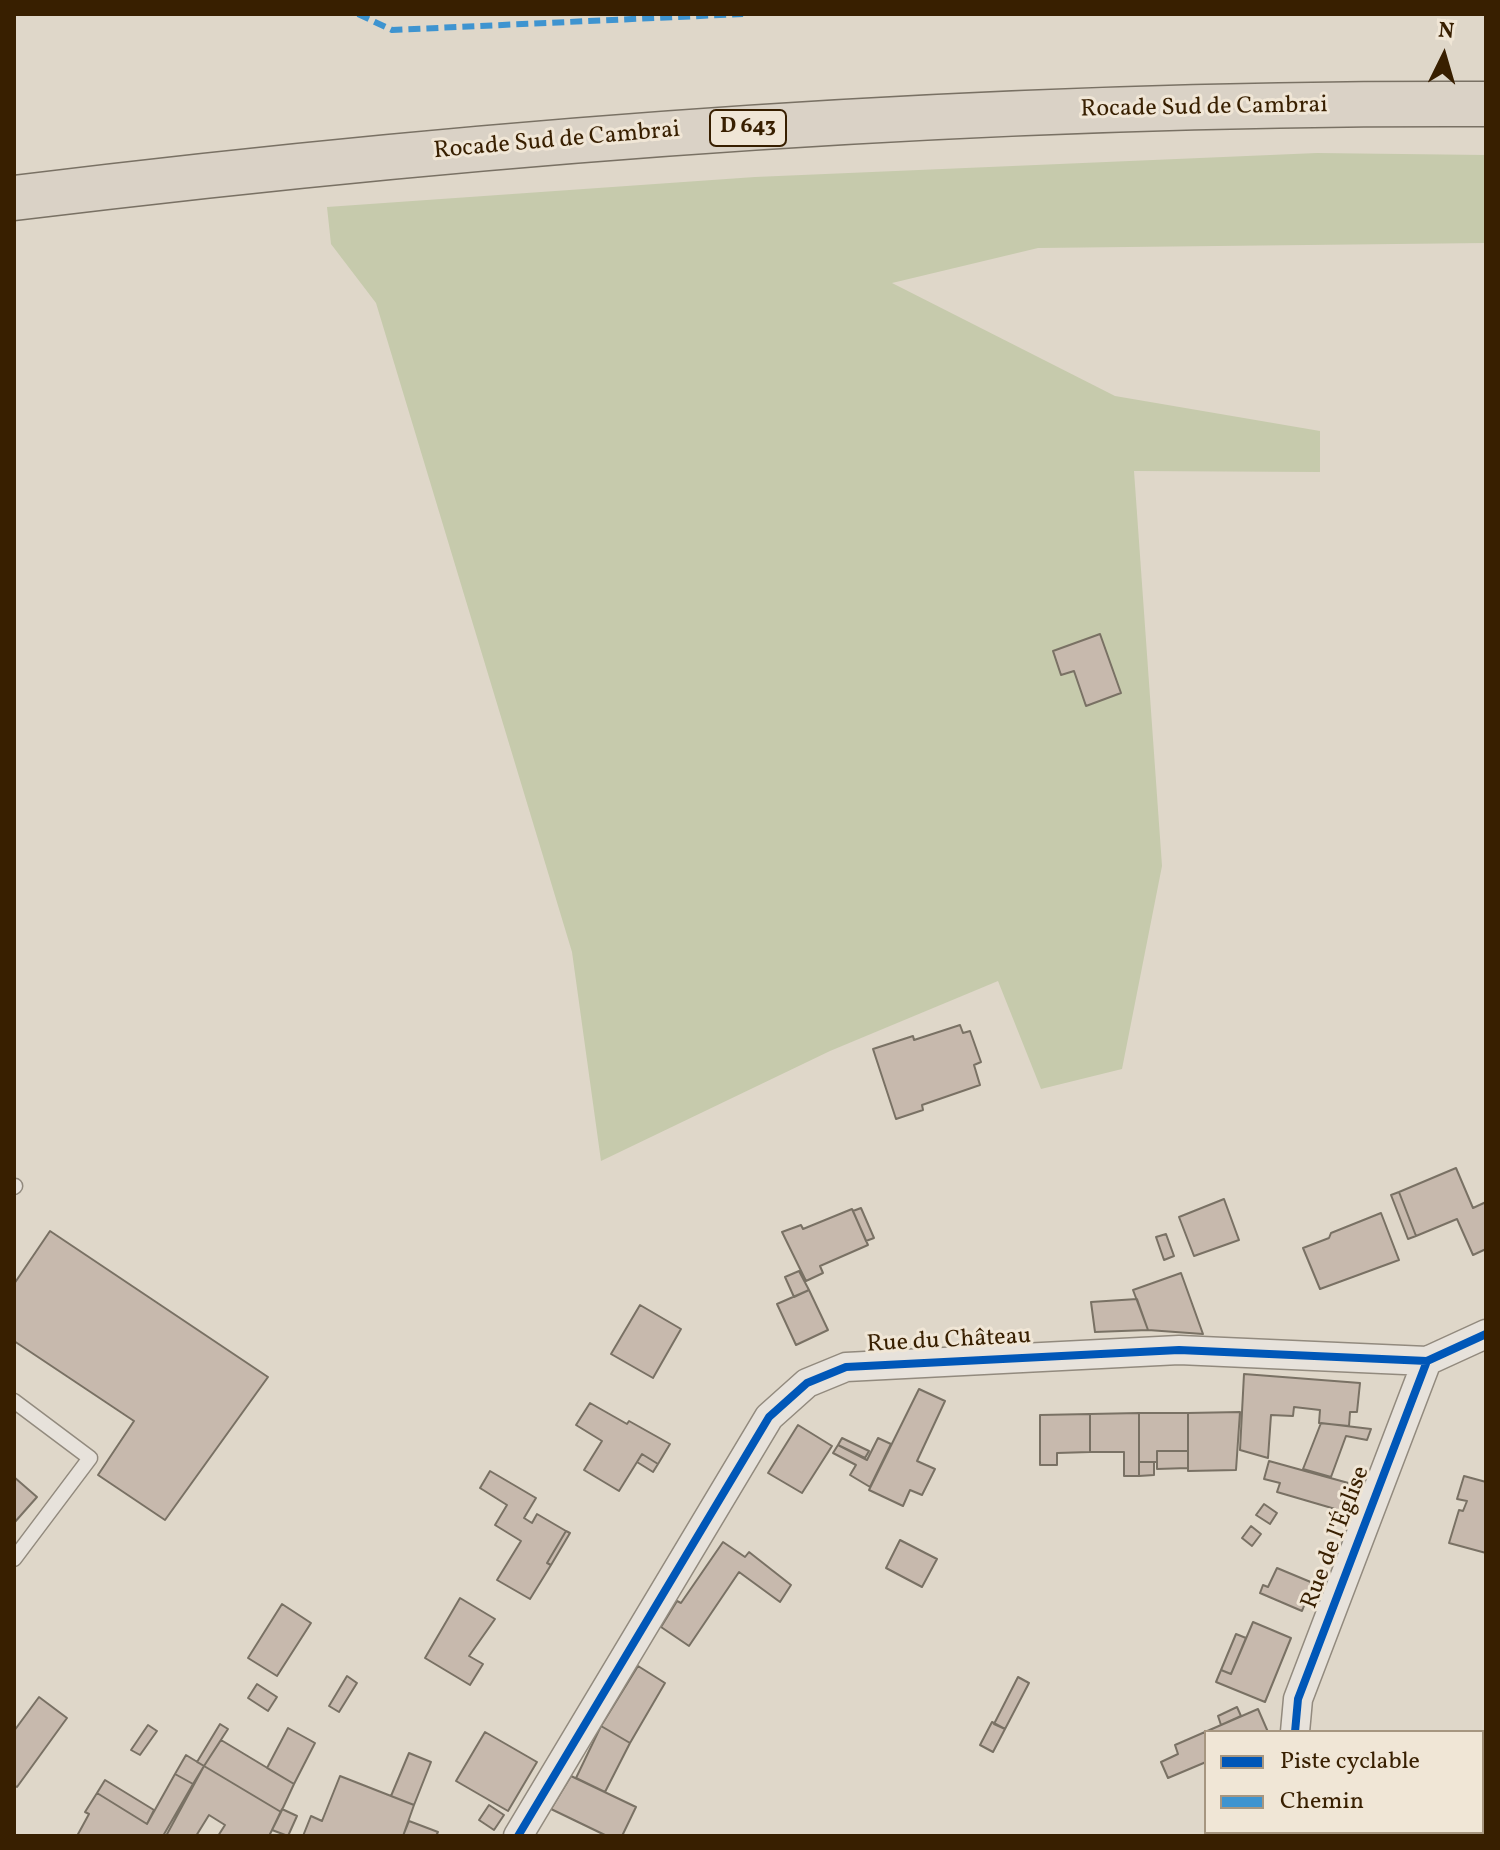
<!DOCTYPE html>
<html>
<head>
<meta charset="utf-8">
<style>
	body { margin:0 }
	#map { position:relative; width:1500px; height:1850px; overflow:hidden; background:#dfd7c9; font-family:Vollkorn,serif }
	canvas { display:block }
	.frame { position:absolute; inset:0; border:16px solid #381f00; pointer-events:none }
	.legend { position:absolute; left:1204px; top:1730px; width:280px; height:104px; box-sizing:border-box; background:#f0e6d6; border:2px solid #a69680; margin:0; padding:10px 14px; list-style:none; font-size:24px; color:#381f00 }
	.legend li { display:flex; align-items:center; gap:16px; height:40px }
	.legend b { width:40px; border:2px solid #a69680 }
	.north { position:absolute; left:1404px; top:16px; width:80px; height:80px; -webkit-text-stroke:6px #f0e6d6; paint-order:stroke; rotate:5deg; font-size:22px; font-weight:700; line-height:32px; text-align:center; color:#381f00 }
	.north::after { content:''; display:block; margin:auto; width:28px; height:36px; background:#381f00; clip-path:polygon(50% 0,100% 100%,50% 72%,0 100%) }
</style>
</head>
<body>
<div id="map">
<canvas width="1500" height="1850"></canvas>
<div class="frame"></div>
<ul class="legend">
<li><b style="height:10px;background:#0057b8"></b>Piste cyclable</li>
<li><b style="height:10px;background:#3e94d0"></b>Chemin</li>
</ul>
<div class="north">N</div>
</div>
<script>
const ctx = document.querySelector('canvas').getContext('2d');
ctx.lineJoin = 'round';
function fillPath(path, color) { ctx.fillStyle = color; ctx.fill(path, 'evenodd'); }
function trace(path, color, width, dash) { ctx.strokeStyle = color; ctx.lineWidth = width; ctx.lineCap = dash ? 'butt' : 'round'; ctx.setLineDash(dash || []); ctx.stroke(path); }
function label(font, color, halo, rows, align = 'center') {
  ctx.font = font + ' Vollkorn,serif'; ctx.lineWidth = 6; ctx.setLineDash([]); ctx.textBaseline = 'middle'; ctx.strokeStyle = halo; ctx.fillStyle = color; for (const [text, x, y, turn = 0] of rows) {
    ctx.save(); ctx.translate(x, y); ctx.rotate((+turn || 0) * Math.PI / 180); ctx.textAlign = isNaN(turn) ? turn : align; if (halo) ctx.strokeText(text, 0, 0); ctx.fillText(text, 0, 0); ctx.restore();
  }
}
fillPath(new Path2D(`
	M1317,153L1486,155V243L1038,248L892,283L1115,396L1320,431V472L1134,471L1162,866L1122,1069L1041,1089L998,981L830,1051L601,1161L572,952L376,303L331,244L327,207L755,177Z`), '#c6caac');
const building = new Path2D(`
	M1100,634L1121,693L1086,706L1074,671L1061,675L1053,651Z
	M960,1025L963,1033L970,1031L981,1062L974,1065L980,1085L922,1105L923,1110L896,1119L873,1049L913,1036L914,1040Z
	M1456,1168L1473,1208L1486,1202V1249L1473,1255L1457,1219L1416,1236L1399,1192Z
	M1399,1192L1416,1236L1408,1239L1391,1195Z
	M1224,1199L1239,1240L1194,1256L1179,1217Z
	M861,1208L874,1238L866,1241L853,1211Z
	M852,1209L868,1245L820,1266L823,1273L806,1281L782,1232L801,1225L803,1229Z
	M1381,1213L1399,1260L1320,1289L1303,1248L1329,1238L1331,1233Z
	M50,1231L268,1377L165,1520L98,1475L134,1421L14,1341V1284Z
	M1166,1234L1174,1256L1164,1260L1156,1237Z
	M799,1271L809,1290L794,1297L785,1277Z
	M1181,1273L1203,1334L1148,1330L1133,1290Z
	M809,1290L828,1330L796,1345L777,1304Z
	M1137,1299L1148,1330L1095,1332L1091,1302Z
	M640,1305L681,1329L653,1378L611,1354Z
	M1244,1374L1360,1383L1357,1412H1350L1349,1426L1319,1423L1320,1410L1294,1407L1293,1416L1271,1415L1268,1458L1240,1450Z
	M919,1389L945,1401L917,1461L935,1469L922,1495L910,1490L903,1506L869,1490Z
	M590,1403L627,1424L629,1421L670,1444L658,1464L642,1454L619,1491L584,1470L602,1441L576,1425Z
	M1240,1412L1236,1470L1188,1471V1413Z
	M1139,1413V1476H1124V1452H1090V1414Z
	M1139,1413H1188V1451H1157V1462H1139Z
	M1090,1414V1452L1057,1453V1465H1040V1415Z
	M1321,1423L1371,1429L1367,1440L1346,1436L1331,1477L1303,1469Z
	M798,1425L832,1446L802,1493L768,1473Z
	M842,1438L869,1451L865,1458L838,1445Z
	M878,1438L891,1444L870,1487L850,1475L856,1465L833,1453L838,1445L867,1460Z
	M1157,1451H1188V1468L1157,1469Z
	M642,1454L658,1464L653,1472L637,1462Z
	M1269,1461L1352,1484L1342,1511L1277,1492L1280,1483L1264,1479Z
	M1139,1462H1154V1475L1139,1476Z
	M490,1471L536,1498L524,1518L532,1523L537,1514L566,1531L547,1563L551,1565L530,1599L497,1580L521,1541L495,1525L507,1505L480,1488Z
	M1464,1476L1486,1482V1553L1449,1543L1459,1510L1463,1511L1467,1501L1457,1499Z
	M14,1477L37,1497L14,1523Z
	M1264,1504L1277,1513L1270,1524L1256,1515Z
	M1251,1526L1261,1534L1252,1546L1242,1538Z
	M566,1531L570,1533L551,1565L547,1563Z
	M900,1540L937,1559L922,1587L886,1568Z
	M723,1542L745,1557L749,1552L791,1585L780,1602L739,1572L689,1646L661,1627L677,1601L681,1603Z
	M1277,1568L1313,1583L1302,1611L1260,1593L1263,1585L1268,1587Z
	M460,1598L495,1619L469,1656L483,1664L470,1685L425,1658Z
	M282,1604L311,1623L277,1676L248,1658Z
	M1253,1622L1291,1638L1265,1702L1216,1682L1221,1670L1231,1674Z
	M1236,1634L1246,1638L1231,1674L1221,1670Z
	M638,1666L665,1683L630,1743L601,1726Z
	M347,1676L357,1683L339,1712L329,1706Z
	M1018,1677L1029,1683L1005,1729L994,1724Z
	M257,1684L277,1697L268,1711L248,1698Z
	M39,1697L67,1718L17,1787L14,1785V1731Z
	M1237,1707L1241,1716L1221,1725L1218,1716Z
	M1258,1709L1268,1732H1206V1762L1168,1778L1161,1762L1178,1754L1175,1745Z
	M992,1722L1005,1729L993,1752L980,1745Z
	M220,1724L228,1729L204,1766L197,1762Z
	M148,1725L157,1731L140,1755L131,1750Z
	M601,1726L630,1743L605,1792L576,1778Z
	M288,1728L315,1743L294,1784L267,1768Z
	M485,1732L537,1762L508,1811L456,1781Z
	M221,1740L294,1784L281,1812L204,1766Z
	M409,1753L431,1762L414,1805L391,1796Z
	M186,1755L204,1766L193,1784L175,1774Z
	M204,1766L281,1812L269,1836H218L225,1825L209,1815L196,1836H166Z
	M175,1774L193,1784L163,1836H77L89,1814L85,1812L97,1793L147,1824Z
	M340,1776L414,1805L403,1836H303L311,1816L322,1821Z
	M571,1776L636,1807L622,1836H607L551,1809Z
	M105,1780L154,1810L147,1824L97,1793Z
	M489,1805L504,1815L494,1830L479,1820Z
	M282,1809L297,1816L288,1836L272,1830Z
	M409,1821L438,1832L436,1836H403Z
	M1397,1832H1465L1470,1836H1401Z`);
fillPath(building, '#c7b9ad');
trace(building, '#797164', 2);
const service = new Path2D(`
	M14,1187L15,1186
	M14,1401L90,1458L14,1559`);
const minor = new Path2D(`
	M1295,1732L1298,1699L1427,1361
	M1341,1832L1343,1836
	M518,1836L769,1417L807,1383L846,1367L1179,1350L1427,1361L1486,1334`);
const trunk = new Path2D(`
	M14,198C502,138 994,102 1486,104`);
trace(service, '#928a7e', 17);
trace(minor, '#928a7e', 31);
trace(trunk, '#797164', 47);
trace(service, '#e7e2db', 14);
trace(minor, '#e7e2db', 28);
trace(trunk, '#dad2c6', 44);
trace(new Path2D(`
	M358,14L392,30L743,14`), '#3e94d0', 6, [12, 6]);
trace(new Path2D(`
	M1295,1732L1298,1699L1427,1361
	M518,1836L769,1417L807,1383L846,1367L1179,1350L1427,1361L1486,1334`), '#0057b8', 8);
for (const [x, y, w] of [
	[748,128,76]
]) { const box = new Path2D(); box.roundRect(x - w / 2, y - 18, w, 36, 6); ctx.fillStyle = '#f0e6d6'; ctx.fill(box); trace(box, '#381f00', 2); }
label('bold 22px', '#381f00', null, [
	["D 643",748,128]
]);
label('24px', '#381f00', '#f0e6d6', [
	["Rocade Sud de Cambrai",1204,109,-1],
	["Rocade Sud de Cambrai",557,142,-5],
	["Rue du Château",949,1342,-3],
	["Rue de l'Église",1337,1538,-69]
]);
</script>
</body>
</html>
